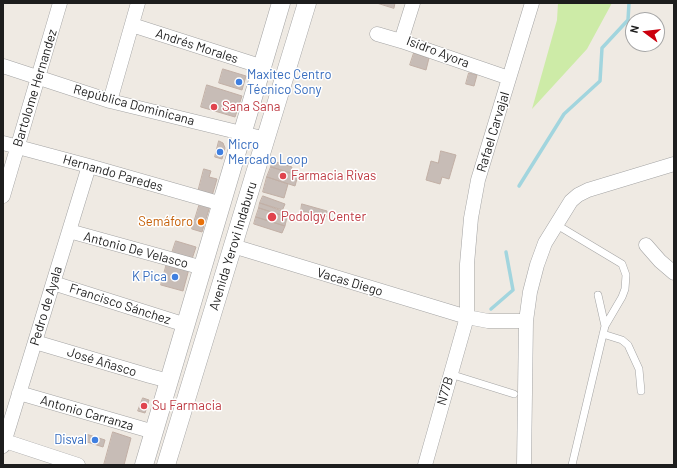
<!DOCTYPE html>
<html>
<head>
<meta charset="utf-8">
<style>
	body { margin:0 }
	#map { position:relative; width:677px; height:468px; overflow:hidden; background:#efeae3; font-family:Barlow,sans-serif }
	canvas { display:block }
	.frame { position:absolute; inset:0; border:4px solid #1d1d1d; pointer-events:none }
	.north { position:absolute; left:625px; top:12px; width:40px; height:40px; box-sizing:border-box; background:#fff; border:1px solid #a5a5a5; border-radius:50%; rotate:285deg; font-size:11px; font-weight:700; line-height:16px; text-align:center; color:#1d1d1d }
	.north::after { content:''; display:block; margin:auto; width:14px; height:18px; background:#cb000e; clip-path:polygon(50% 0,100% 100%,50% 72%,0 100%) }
</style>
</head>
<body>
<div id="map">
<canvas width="677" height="468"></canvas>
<div class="frame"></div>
<div class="north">N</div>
</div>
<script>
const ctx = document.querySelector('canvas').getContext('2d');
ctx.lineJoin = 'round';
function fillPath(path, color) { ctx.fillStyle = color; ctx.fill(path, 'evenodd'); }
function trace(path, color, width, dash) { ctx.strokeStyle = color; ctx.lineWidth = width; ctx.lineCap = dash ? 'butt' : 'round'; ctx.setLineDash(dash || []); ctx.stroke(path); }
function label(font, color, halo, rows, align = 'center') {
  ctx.font = font + ' Barlow,sans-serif'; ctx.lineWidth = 3; ctx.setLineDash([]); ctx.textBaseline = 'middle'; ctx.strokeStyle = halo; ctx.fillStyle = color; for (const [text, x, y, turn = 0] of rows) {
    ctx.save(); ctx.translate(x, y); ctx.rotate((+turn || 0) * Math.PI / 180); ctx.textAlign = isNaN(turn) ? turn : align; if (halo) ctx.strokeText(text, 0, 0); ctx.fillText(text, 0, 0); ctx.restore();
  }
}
fillPath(new Path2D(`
	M558,3H612L587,49L532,109L557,20Z`), '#cdeba7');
trace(new Path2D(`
	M519,186L564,114L600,81L602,48L628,20L629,3
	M491,309L513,290L506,252`), '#a2d5de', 3.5);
const building = new Path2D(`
	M377,3H395L394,8Z
	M414,53L429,58L426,70L410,65Z
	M223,69L246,76L242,90L219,83Z
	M469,73L477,75L474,86L466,84Z
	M207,85L242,96L235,117L201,107Z
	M219,141L223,143L225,148L222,159L215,157Z
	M441,151L456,155L449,179L442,177L440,184L426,180L431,161L438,163Z
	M273,161L292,167L290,173L271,167Z
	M271,167L298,175L295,186L267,177Z
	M204,169L211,171L209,177L217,179L212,196L198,192Z
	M267,177L288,184L284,198L263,192Z
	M263,196L285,204L282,211L260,203Z
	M200,203L210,206L202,232L192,229Z
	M260,203L289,212L287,217L259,208Z
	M302,204L327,211L326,217L301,211Z
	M259,208L287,217L285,226L256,217Z
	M256,217L285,226L282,233L254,224Z
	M176,241L196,247L192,259L172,253Z
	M167,263L189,269L183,291L161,285Z
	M143,398L149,400L145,413L138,411Z
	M113,432L131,438L124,465H104Z
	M86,434L105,440L103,447L84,441Z`);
fillPath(building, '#c7bcb6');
trace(building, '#c1afa5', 1);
const service = new Path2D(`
	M557,225L622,264L626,275L625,289L622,297L605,326L572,465
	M598,295L605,326
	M603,334L622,340L628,345L639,369L641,391
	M450,374L514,394`);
const minor = new Path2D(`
	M132,25L263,67
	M377,34L401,41L509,78
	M401,41L413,3
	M3,66L110,101L266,139
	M110,101L138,3
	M3,143L89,166L222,204
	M3,196L60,3
	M69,231L203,268
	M646,245L660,261L674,273
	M233,246L467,317L488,321H526
	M53,283L186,325
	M35,342L150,376L169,381
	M19,393L154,432
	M5,441L78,465
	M3,446L89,166
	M425,465L467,317V264L471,218L478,180L532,3
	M524,465L526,321L530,292L537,265L545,243L571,201L578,195L588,190L674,164`);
const tertiary = new Path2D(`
	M144,465L281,3
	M166,465L307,3`);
trace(service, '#a4a4a4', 8);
trace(minor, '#a4a4a4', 15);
trace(tertiary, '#a4a4a4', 19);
trace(service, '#fff', 7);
trace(minor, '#fff', 14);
trace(tertiary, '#fff', 18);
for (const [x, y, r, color] of [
	[239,82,4,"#3f7fe0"],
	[214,107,4,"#e0444e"],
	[220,152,4,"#3f7fe0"],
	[283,176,4,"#e0444e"],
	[272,217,5,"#e0444e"],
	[201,222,4,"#e8710a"],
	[175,277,4,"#3f7fe0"],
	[144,406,4,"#e0444e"],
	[95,440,4,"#3f7fe0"]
]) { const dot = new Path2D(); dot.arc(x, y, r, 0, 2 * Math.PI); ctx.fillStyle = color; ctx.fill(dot); trace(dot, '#fff', 1.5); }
label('13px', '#1d1d1d', '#fff', [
	["Andrés Morales",197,46,18],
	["Isidro Ayora",438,52,21],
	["Bartolome Hernandez",35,88,-73],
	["República Dominicana",134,105,15],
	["Rafael Carvajal",493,132,-73],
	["Hernando Paredes",113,173,16],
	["Avenida Yerovi Indaburu",233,246,-73],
	["Antonio De Velasco",136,250,15],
	["Vacas Diego",350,282,17],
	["Francisco Sánchez",120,304,18],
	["Pedro de Ayala",46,306,-73],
	["José Añasco",102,362,17],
	["N77B",445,391,-74],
	["Antonio Carranza",87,413,16]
]);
label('13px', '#366cbe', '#fff', [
	["Maxitec Centro",247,75],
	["Técnico Sony",247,90],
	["Micro",228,145],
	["Mercado Loop",228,160],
	["K Pica",167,277,"right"],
	["Disval",87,440,"right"]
], 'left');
label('13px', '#be3a42', '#fff', [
	["Sana Sana",222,107],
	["Farmacia Rivas",291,176],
	["Podolgy Center",281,217],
	["Su Farmacia",152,406]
], 'left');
label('13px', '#c56008', '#fff', [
	["Semáforo",193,222]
], 'right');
</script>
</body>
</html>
